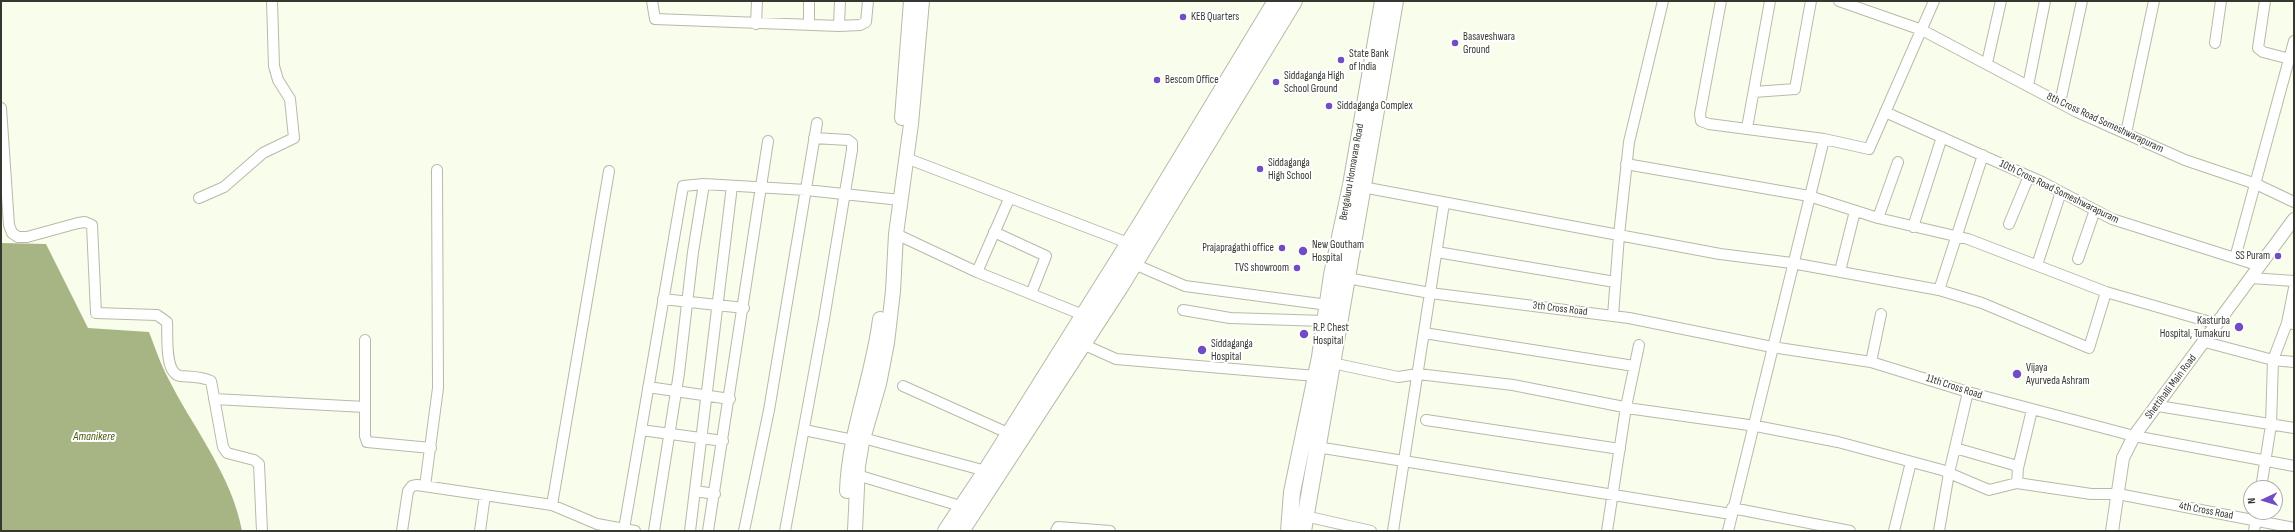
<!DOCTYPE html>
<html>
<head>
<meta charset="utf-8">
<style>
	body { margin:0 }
	#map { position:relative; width:2295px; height:532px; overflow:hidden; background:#f8feeb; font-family:"Sofia Sans Condensed",sans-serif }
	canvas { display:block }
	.frame { position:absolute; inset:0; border:2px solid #353830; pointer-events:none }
	.north { position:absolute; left:2243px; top:480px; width:40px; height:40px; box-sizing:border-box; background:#fff; border:1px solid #aeafac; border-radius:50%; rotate:266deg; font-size:11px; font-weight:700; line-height:16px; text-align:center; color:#353830 }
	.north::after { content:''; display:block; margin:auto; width:14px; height:18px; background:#714cc5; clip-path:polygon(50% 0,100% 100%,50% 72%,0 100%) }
</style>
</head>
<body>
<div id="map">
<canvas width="2295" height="532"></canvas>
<div class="frame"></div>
<div class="north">N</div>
</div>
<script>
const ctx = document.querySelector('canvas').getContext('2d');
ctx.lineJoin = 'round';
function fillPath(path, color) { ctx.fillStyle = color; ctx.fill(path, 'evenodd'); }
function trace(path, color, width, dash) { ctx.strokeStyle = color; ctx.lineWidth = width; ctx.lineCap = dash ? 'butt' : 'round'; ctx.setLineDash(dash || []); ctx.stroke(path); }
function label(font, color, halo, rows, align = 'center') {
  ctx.font = font + ' "Sofia Sans Condensed",sans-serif'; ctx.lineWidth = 4; ctx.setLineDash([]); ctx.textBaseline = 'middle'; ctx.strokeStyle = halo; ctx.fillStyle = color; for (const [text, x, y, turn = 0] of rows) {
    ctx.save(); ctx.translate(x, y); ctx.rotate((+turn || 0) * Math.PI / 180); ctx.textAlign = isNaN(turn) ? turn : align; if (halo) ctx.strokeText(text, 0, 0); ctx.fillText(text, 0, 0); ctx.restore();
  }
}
fillPath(new Path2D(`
	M1,243L46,244L88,328L149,332C155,347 160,363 168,378C193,428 232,475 242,531H1Z`), '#a7b585');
const minor = new Path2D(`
	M652,1L655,19L839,26L860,25L866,22L868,1
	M1721,1L1700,114L1701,121L1709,124L1824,139L1869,149L1934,1
	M1839,1L1922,30L2077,112L2185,160L2256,184L2294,202
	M2265,1L2258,48L2263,52L2290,59
	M756,24L757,1
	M809,25V1
	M839,26L840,1
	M2215,43L2221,1
	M1987,63L2001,1
	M2028,86L2045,1
	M1754,92L1795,89L1811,1
	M2060,103L2082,1
	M1,108L9,225L12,233L18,237H27L78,223L85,222L92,225L96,313L157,315L167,322C168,335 164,373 180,376C190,377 201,376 211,381L223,447L227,453L254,460L259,464L262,531
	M1885,112L2042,182L2112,219L2260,266
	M1747,128L1770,1
	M2126,133L2154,1
	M906,158L1128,243
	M1626,164L1809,196L1878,218L1968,239L2106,292L2217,324
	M1357,186L1720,254L1792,263L1939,290L1982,303L2089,348L2106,292
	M199,198L224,187L263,153L294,138L290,99L278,80L274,66L272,1
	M1878,218L1898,162
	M2009,224L2029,176
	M1913,227L1942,137
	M994,232L1046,256L1031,294
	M896,234L977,272L1083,315
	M1437,252L1615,282
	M2235,258L2294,41
	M2078,259L2095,210
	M1134,264L1185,286L1328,305
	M2037,265L2061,192
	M1840,271L1855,211
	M977,272L1009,199
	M1347,278L1430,293L1629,318L1772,347L1871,362L1968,392L2134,436L2294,466
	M2251,278L2294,281
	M1939,290L1983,155
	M663,299L744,308
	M1183,310L1230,318L1325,321
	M1613,316L1619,235L1629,142L1663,1
	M2287,323L2294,288
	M1424,333L1634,366
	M365,340V436L367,442L431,448
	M1078,342L1116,359L1316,376
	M2205,342L2273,360L2294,362
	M1871,362L1881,314
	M1332,363L1398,377L1418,374L1513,385L1634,409L1756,426L1838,442L1942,470L1989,490L2017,483L2091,494H2118L2294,528
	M903,386L1010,434
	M648,387L730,399
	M214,399L365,407
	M2158,406L2294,428
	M1426,420L1620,449
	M641,430L723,441
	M804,430L853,440
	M863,438L986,471
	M1317,447L1731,514
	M1955,448L2014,465L2018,468L2017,483
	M2018,468L2032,410
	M857,475L967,508
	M425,486L438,388L437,170
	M2261,488L2271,425L2273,360L2287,323L2294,324
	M695,491L715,494
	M552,505L609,171
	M1732,508L1850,531
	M1305,516L1371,531
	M624,529L683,186L704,184L806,190L900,200
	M402,531L408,491L412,486L417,485L552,505L597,524L635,531
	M480,531L485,495
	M654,531L679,373L693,252L704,184
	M690,531L732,186
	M708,531L768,141
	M744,531L769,410L817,123
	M785,531L824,319L852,150V143L848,140L814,138
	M1056,531L1058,527L1110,531
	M1393,531L1444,203
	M1607,531L1626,407L1639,345
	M1728,531L1824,139
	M1894,531L1911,462
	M1939,531L1949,473L1968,392
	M2254,531L2257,512`);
const tertiary = new Path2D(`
	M2112,531L2123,458L2134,436L2294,219`);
const secondary = new Path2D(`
	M902,118L911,1
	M847,491C849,432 873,377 880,319
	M855,531L858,466L862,442L879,384L887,343L893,291L896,234L911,124L922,1`);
const primary = new Path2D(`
	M946,531L986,471L1144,219L1276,1
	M961,531L1120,287L1294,1
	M1289,531L1292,492L1320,357L1332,275L1351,185L1383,1
	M1303,531L1395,1`);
trace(minor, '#b5bba9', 12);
trace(tertiary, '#b5bba9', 14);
trace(secondary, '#b5bba9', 16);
trace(primary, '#b5bba9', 18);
trace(minor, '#fff', 10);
trace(tertiary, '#fff', 12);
trace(secondary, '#fff', 14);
trace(primary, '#fff', 16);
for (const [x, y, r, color] of [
	[1183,17,4,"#714cc5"],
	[1455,43,4,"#714cc5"],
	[1341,60,4,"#714cc5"],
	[1157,80,4,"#714cc5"],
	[1276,82,4,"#714cc5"],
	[1329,106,4,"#714cc5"],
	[1260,169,4,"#714cc5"],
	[1282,248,4,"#714cc5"],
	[1303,251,5,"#714cc5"],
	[2278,256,4,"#714cc5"],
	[1297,268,4,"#714cc5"],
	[2239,327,5,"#714cc5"],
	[1304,334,5,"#714cc5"],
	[1202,350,5,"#714cc5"],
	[2017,374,5,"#714cc5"]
]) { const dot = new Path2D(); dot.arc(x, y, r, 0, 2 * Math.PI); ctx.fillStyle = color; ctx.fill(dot); trace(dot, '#fff', 1.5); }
label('11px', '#353830', '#fff', [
	["KEB Quarters",1191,17],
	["Basaveshwara",1463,37],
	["Ground",1463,50],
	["State Bank",1349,54],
	["of India",1349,67],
	["Siddaganga High",1284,76],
	["School Ground",1284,89],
	["Bescom Office",1165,80],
	["Siddaganga Complex",1337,106],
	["Siddaganga",1268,163],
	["High School",1268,176],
	["New Goutham",1312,245],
	["Hospital",1312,258],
	["Prajapragathi office",1274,248,"right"],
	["SS Puram",2270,256,"right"],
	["TVS showroom",1289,268,"right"],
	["Kasturba",2230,321,"right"],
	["Hospital, Tumakuru",2230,334,"right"],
	["R.P. Chest",1313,328],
	["Hospital",1313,341],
	["Siddaganga",1211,344],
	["Hospital",1211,357],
	["Vijaya",2026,368],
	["Ayurveda Ashram",2026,381]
], 'left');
label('11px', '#353830', '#fff', [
	["8th Cross Road Someshwarapuram",2105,123,25],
	["Bengaluru Honnavara Road",1352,172,-80],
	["10th Cross Road Someshwarapuram",2059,192,26],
	["3th Cross Road",1560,309,7],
	["11th Cross Road",1954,387,18],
	["Shettihalli Main Road",2171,387,-53],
	["4th Cross Road",2206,511,11]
]);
label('italic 12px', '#4c5c12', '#fff', [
	["Amanikere",94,437]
]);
</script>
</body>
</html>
